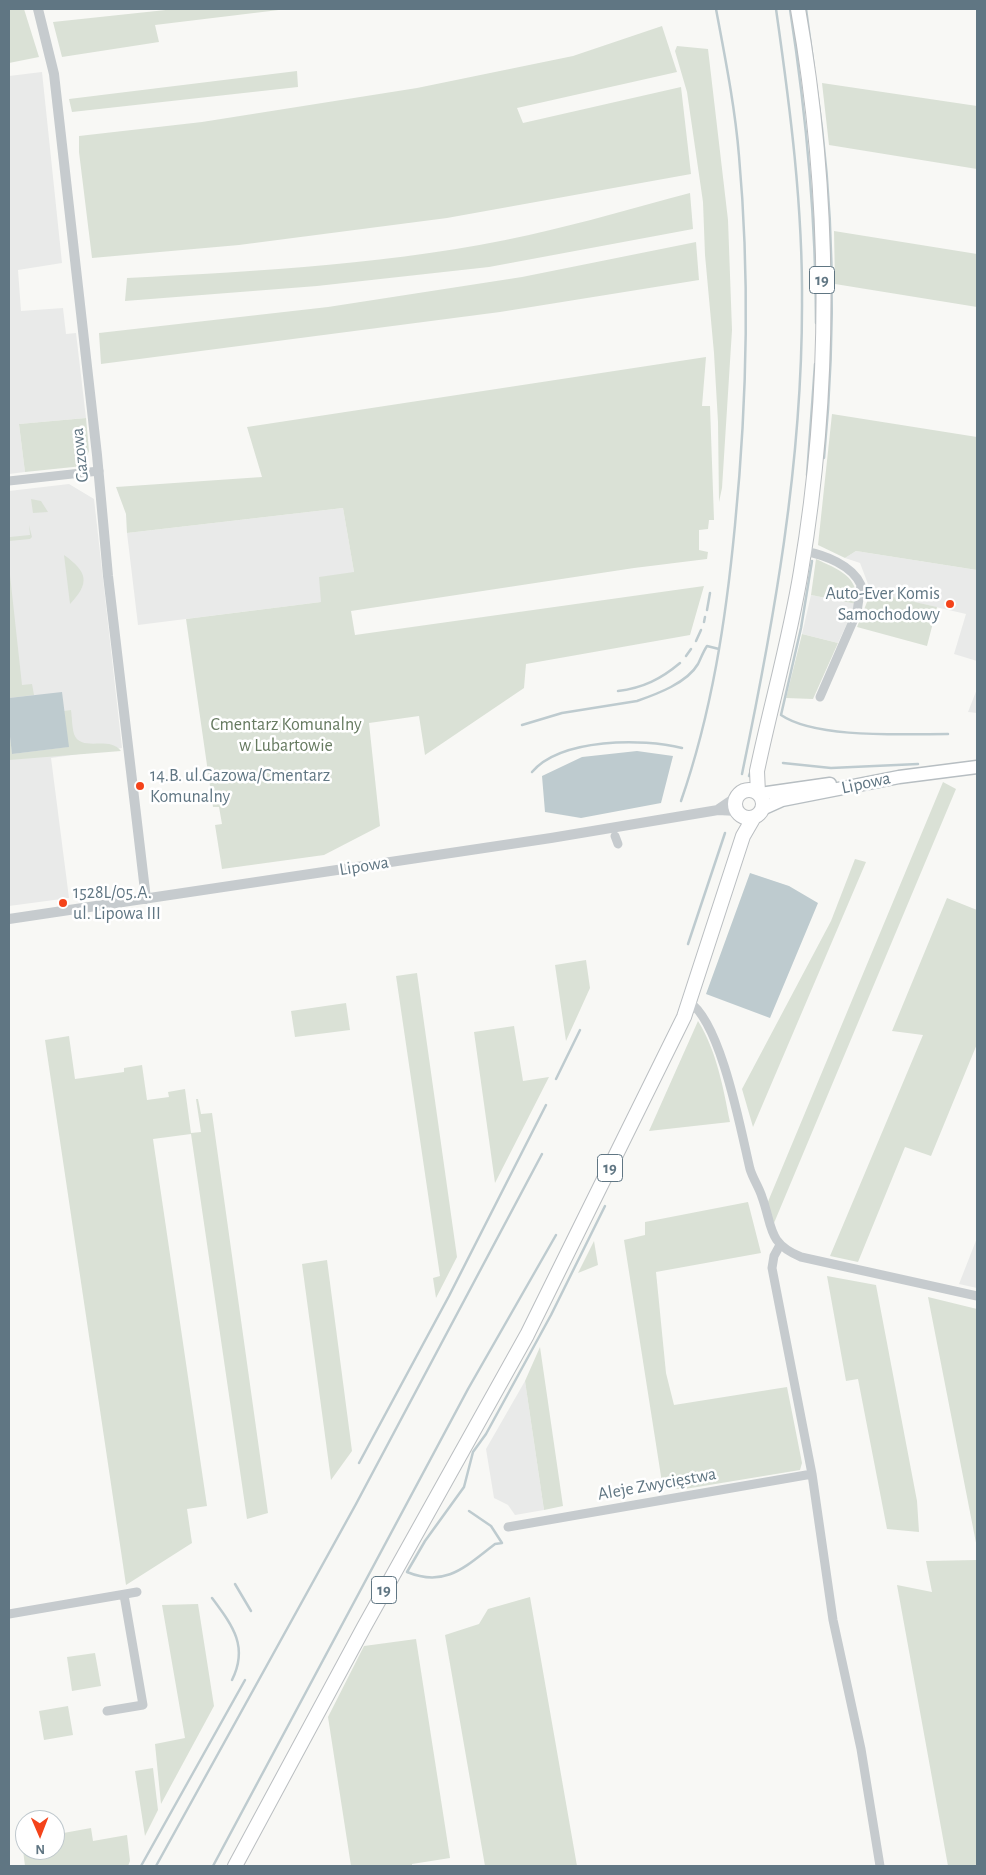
<!DOCTYPE html>
<html>
<head>
<meta charset="utf-8">
<style>
	body { margin:0 }
	#map { position:relative; width:986px; height:1875px; overflow:hidden; background:#f8f8f5; font-family:"Alegreya Sans",sans-serif }
	canvas { display:block }
	.frame { position:absolute; inset:0; border:10px solid #607683; pointer-events:none }
	.north { position:absolute; left:15px; top:1810px; width:50px; height:50px; box-sizing:border-box; background:#fff; border:1px solid #bfc8cd; border-radius:50%; rotate:179deg; font-size:14px; font-weight:700; line-height:20px; text-align:center; color:#607683 }
	.north::after { content:''; display:block; margin:auto; width:18px; height:22px; background:#f4431a; clip-path:polygon(50% 0,100% 100%,50% 72%,0 100%) }
</style>
</head>
<body>
<div id="map">
<canvas width="986" height="1875"></canvas>
<div class="frame"></div>
<div class="north">N</div>
</div>
<script>
const ctx = document.querySelector('canvas').getContext('2d');
ctx.lineJoin = 'round';
function fillPath(path, color) { ctx.fillStyle = color; ctx.fill(path, 'evenodd'); }
function trace(path, color, width, dash) { ctx.strokeStyle = color; ctx.lineWidth = width; ctx.lineCap = dash ? 'butt' : 'round'; ctx.setLineDash(dash || []); ctx.stroke(path); }
function label(font, color, halo, rows, align = 'center') {
  ctx.font = font + ' "Alegreya Sans",sans-serif'; ctx.lineWidth = 5; ctx.setLineDash([]); ctx.textBaseline = 'middle'; ctx.strokeStyle = halo; ctx.fillStyle = color; for (const [text, x, y, turn = 0] of rows) {
    ctx.save(); ctx.translate(x, y); ctx.rotate((+turn || 0) * Math.PI / 180); ctx.textAlign = isNaN(turn) ? turn : align; if (halo) ctx.strokeText(text, 0, 0); ctx.fillText(text, 0, 0); ctx.restore();
  }
}
fillPath(new Path2D(`
	M42,72L62,263L18,270L21,311L63,308L66,334L76,333L86,418L19,424L25,472L9,474V76Z
	M69,484L94,499L122,748L51,758L69,898L9,906V491Z
	M343,508L354,572L321,602L138,625L127,533Z
	M856,551L977,570V661L954,654L966,614L871,592L860,563L845,558Z
	M811,595L856,604L838,643L802,634Z
	M977,689V713L968,712Z
	M977,1238V1288L959,1284Z
	M525,1381L544,1510L515,1515L508,1505L494,1498L486,1449Z`), '#e9eae9');
fillPath(new Path2D(`
	M9,9H24L39,57L9,63Z
	M175,9H287L155,25L159,42L62,57L53,22Z
	M662,26L677,72L517,108L523,123L681,87L691,174L447,218L239,245L92,258L79,152V136L202,122L417,88L573,56Z
	M677,46L708,49L728,220L732,330L722,488L719,502L718,422L714,353L705,255L703,202L687,92L675,51Z
	M297,71L298,87L72,112L69,99Z
	M822,83L977,106V169L829,145Z
	M690,193L693,229L489,267L317,286L125,301L127,278C262,271 397,264 529,235C583,223 637,207 690,193Z
	M834,231L977,254V307L835,284Z
	M696,242L699,280L500,312L101,364L99,333L328,307L522,277Z
	M706,357L702,406H710L714,520H709L708,529L699,530V550L708,552L707,559L634,568L351,611L355,635L704,586L690,635L526,664L524,688L425,755L419,716L369,723L380,826L324,855L222,869L215,825L222,824L219,807H213L186,619L321,602L319,577L354,572L343,508L127,533L126,514L116,487L262,477L247,427Z
	M832,414L977,437V570L856,551L845,558L818,545Z
	M86,418L89,451L83,466L25,472L19,424Z
	M31,499L41,501L48,512L33,513Z
	M29,525L32,537L30,539L9,541V531L10,537L30,535Z
	M64,555C88,572 90,583 70,604Z
	M816,559C837,569 860,576 856,604L811,595Z
	M9,566L22,685L32,684L34,695L9,698Z
	M871,592L937,607L927,646L857,627Z
	M802,634L838,643L813,699L786,698Z
	M71,710C72,717 72,727 74,734C81,753 109,735 121,751L9,760V728L12,754L68,747L64,711Z
	M943,782L956,789L774,1223L767,1204Z
	M855,859L866,862L753,1127L742,1089L831,921Z
	M947,898L977,910V1044L931,1156L905,1147L858,1262L830,1256L923,1035L892,1031Z
	M586,960L590,988L566,1041L555,965Z
	M417,973L457,1257L436,1298L433,1278L440,1276L396,976Z
	M346,1003L350,1030L295,1037L291,1011Z
	M698,1021C717,1052 723,1087 730,1122L649,1131Z
	M514,1026L523,1081L549,1077L495,1183L474,1032Z
	M69,1036L75,1079L124,1072V1068L142,1065L147,1100L169,1097L168,1092L185,1089L191,1133L201,1132L196,1099H198L201,1114L212,1113L268,1513L247,1519L191,1134L153,1139L207,1506L187,1509L192,1543L126,1585L45,1040Z
	M748,1202L761,1253L656,1272L666,1373L674,1405L787,1387L802,1463L800,1470L685,1489H663L624,1240L645,1235V1222Z
	M594,1241L598,1265L578,1273Z
	M327,1260L352,1451L331,1480L302,1264Z
	M827,1276L876,1285L917,1501L919,1532L887,1529L858,1379L846,1381Z
	M928,1297L977,1309V1548Z
	M540,1347L563,1506L544,1510L525,1381Z
	M977,1560V1866H948L897,1585L932,1592L926,1561Z
	M530,1597L577,1866H485L445,1635L479,1624L488,1609Z
	M198,1604L214,1706L161,1804L155,1744L185,1738L162,1605Z
	M416,1639L450,1858L412,1864V1866H351L328,1717L364,1646Z
	M95,1653L101,1686L72,1691L67,1657Z
	M68,1706L73,1735L44,1740L39,1711Z
	M153,1768L158,1810L145,1836L135,1771Z
	M91,1828L93,1841L127,1835L130,1861L128,1866H25L23,1850H55V1844L60,1843L58,1834Z`), '#dae1d6');
fillPath(new Path2D(`
	M62,692L69,747L12,754L9,728V698Z
	M637,751L673,756L661,803L581,818L545,812L542,776L582,757Z
	M750,873L789,886L818,903L770,1018L706,994Z`), '#becbcf');
trace(new Path2D(`
	M790,9C806,113 816,217 816,323
	M806,9L814,68
	M816,84C835,208 836,333 824,458
	M807,475L815,364
	M812,561L801,628L781,715C816,739 905,734 948,734
	M707,610L710,593
	M704,622L705,617
	M696,641L701,630
	M686,656L691,649
	M618,691C643,688 661,679 680,663
	M522,725L562,713L637,701C657,694 687,683 698,664C701,658 703,652 707,646L719,649
	M783,763L831,768L918,764
	M532,772C561,738 643,738 682,748
	M742,774C774,620 802,465 802,306C803,206 790,107 776,9
	M749,776L751,770
	M681,801C712,712 726,619 735,525C747,403 750,278 739,156C735,107 725,57 716,9
	M688,944L725,833
	M556,1079L580,1030
	M359,1463L449,1296L546,1105
	M469,1511L491,1526L502,1543L495,1544C466,1566 446,1588 407,1572L425,1541L464,1487L473,1452L486,1434L551,1315L605,1206
	M235,1584L251,1611
	M212,1598C232,1625 249,1646 232,1680
	M141,1866L245,1680
	M156,1866L356,1504L542,1154
	M213,1866L468,1389L556,1235`), '#becbcf', 2.5);
const secondary = new Path2D(`
	M760,794L830,784
	M762,809L782,800L899,777L977,767`);
const trunk = new Path2D(`
	M735 804a14 14 0 1 1 28 0a14 14 0 1 1-28 0Z
	M758,793L757,771C771,704 790,639 801,571C832,387 831,193 798,9
	M235,1866L364,1627L527,1335L684,1017L743,836L754,817`);
trace(secondary, '#b7bec2', 15);
trace(trunk, '#babec1', 16);
trace(new Path2D(`
	M9,481L99,471
	M804,551C825,555 852,565 861,585L857,612L820,697
	M615,836L618,844
	M689,1002C721,1022 741,1131 750,1169C753,1179 759,1187 762,1197C773,1227 767,1243 801,1257L977,1296
	M780,1245L774,1256L772,1268L812,1474L833,1620L861,1749L880,1866
	M508,1527L812,1474
	M9,1614L137,1592
	M107,1711L143,1705L124,1595`), '#c6cbce', 9);
trace(new Path2D(`
	M38,9L54,74L97,455L108,576L146,899
	M719,809L738,796
	M9,919L551,838L718,810L737,811`), '#c6cbce', 10);
trace(secondary, '#fff', 12);
trace(trunk, '#fff', 14);
for (const [x, y, r, color] of [
	[950,604,5,"#f4431a"],
	[140,786,5,"#f4431a"],
	[63,903,5,"#f4431a"]
]) { const dot = new Path2D(); dot.arc(x, y, r, 0, 2 * Math.PI); ctx.fillStyle = color; ctx.fill(dot); trace(dot, '#fff', 2); }
for (const [x, y, w] of [
	[822,280,25],
	[610,1168,25],
	[384,1590,25]
]) { const box = new Path2D(); box.roundRect(x - w / 2, y - 13.5, w, 27, 4); ctx.fillStyle = '#fff'; ctx.fill(box); trace(box, '#607683', 1); }
label('bold 16px', '#607683', null, [
	["19",822,280],
	["19",610,1168],
	["19",384,1590]
]);
label('18px', '#607683', '#fff', [
	["Gazowa",80,455,-96],
	["Lipowa",866,783,-12],
	["Lipowa",364,866,-9],
	["Aleje Zwycięstwa",657,1484,-10]
]);
label('18px', '#607683', '#fff', [
	["Auto-Ever Komis",940,594,"right"],
	["Samochodowy",940,615,"right"],
	["14.B. ul.Gazowa/Cmentarz",150,776],
	["Komunalny",150,797],
	["1528L/05.A.",73,893],
	["ul. Lipowa III",73,914]
], 'left');
label('18px', '#667a60', '#fff', [
	["Cmentarz Komunalny",286,725],
	["w Lubartowie",286,746]
]);
</script>
</body>
</html>
